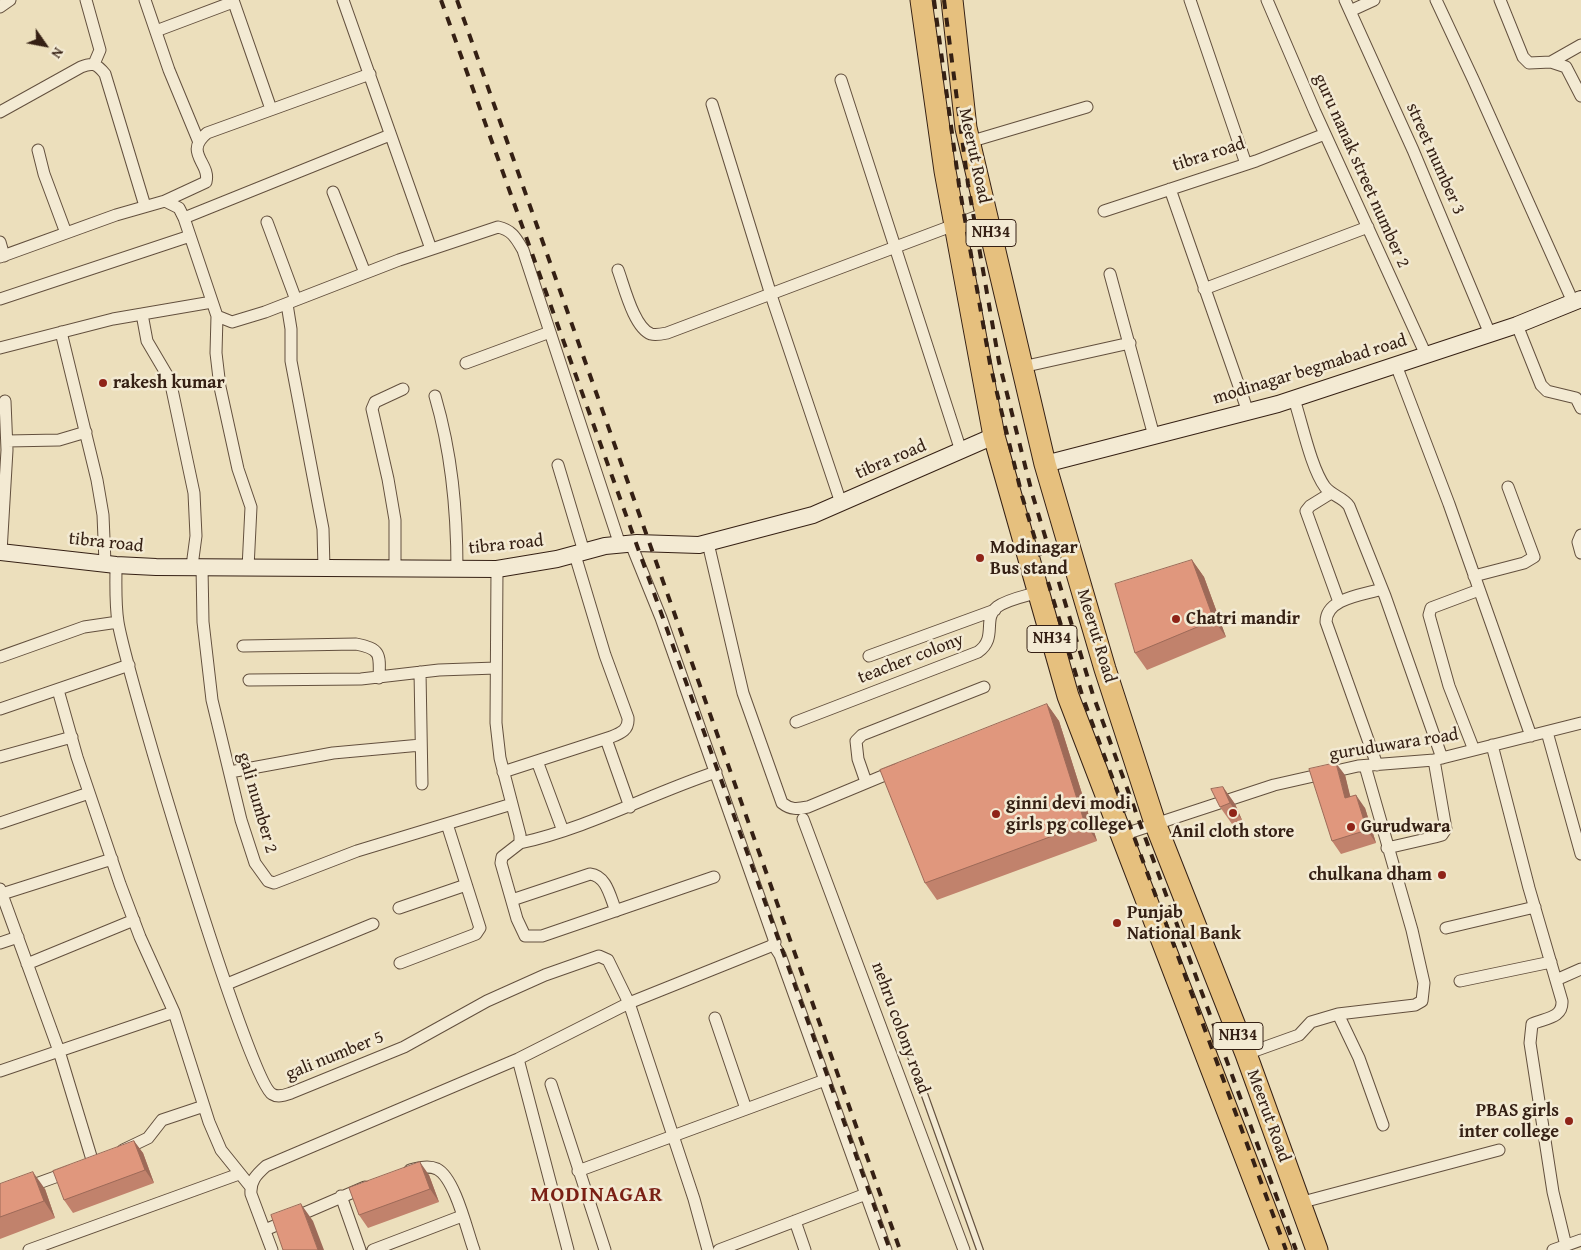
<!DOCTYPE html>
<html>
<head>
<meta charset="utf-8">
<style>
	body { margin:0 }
	#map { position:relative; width:1581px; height:1250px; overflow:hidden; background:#ecdfbc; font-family:"Gentium Book Plus",serif }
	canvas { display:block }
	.north { position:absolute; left:20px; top:20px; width:50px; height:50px; -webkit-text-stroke:4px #f3ead3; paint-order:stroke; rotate:123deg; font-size:14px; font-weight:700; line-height:20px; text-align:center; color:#352014 }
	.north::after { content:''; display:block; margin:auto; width:18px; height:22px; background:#352014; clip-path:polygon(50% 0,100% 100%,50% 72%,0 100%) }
</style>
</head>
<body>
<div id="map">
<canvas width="1581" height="1250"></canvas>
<div class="north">N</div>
</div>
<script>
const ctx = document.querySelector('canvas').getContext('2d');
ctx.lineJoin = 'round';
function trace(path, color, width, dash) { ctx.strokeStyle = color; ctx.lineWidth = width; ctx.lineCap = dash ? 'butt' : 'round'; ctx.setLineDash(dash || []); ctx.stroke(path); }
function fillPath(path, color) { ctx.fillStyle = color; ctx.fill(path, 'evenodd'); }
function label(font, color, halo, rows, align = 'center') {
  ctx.font = font + ' "Gentium Book Plus",serif'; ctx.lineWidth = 5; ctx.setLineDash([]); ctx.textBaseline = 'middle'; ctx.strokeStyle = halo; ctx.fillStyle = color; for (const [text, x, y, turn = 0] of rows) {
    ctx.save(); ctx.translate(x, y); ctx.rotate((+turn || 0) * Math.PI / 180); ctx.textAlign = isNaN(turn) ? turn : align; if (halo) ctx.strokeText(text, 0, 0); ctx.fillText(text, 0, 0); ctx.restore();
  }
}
const lane = new Path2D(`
	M895,1012L980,1250`);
const street = new Path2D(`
	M86,0L100,50L94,64
	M145,0L169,70L198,140
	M233,0L271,109
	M343,0L431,249
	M1190,0L1246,164
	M1267,0L1315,112L1426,355
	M1345,0L1413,150L1490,334
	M1436,0L1473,79L1573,302
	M1500,0L1523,57L1529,63L1551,62L1566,67L1581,96
	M0,7L10,0
	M1350,11L1374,0
	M156,31L233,2
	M1551,62L1581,45
	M841,80L961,451
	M712,104L771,295L841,503
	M0,112L81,67C93,62 97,64 105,74L145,206
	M969,142L1087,107
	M38,150L44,174L66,233
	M1170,189L1248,412
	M333,192L365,273
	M165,201L206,182C211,163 183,153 207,133L370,74
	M1104,211L1256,161L1325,134
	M184,218L390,135
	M267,222L296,300
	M0,242L4,256
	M0,257L116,215L165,201L179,208L184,218L217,316L232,322L265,312L399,260L498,227C512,230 516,238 523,250L620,545
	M618,270C624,286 634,328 651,334C655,335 662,334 667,333L986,213
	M1110,274L1154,436
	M1204,289L1368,227
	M0,299L190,236
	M287,304L291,329V361L323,529L324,569
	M142,314L147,341L170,380L194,493L196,536L192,566
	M217,316L216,353L220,387L238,469L251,507L248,568
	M1517,325L1541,385L1547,391L1576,398L1581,408
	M61,332L97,480L103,515L105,563
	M0,348L113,319L212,302
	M466,363L550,332
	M1396,365L1449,504L1531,736
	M1022,367L1130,343
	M435,396C452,454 457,510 457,570
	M1294,399C1302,423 1311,468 1325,487C1332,496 1343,497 1349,506L1385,596L1442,758
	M7,441L59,440L86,432
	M558,465L584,552
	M1331,493L1310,506L1306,511L1339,602
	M1581,535L1578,542L1581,553
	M708,543L743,693L782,803C791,810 797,809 808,807L897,770
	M1,552L7,450L5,401
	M116,565C116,584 115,603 118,622C126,672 248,1080 272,1094C278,1098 285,1095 291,1093L404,1047L487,1001L545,975L599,956L608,960L629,1003L694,1199L708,1250
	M202,567L203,622L212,700L241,820L255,863L268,881L274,883L357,851L512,804
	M395,569V520L388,479L372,409L375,402L403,389
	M497,569L496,723L500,758L520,835V843L502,857L501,863L517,919L525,936H542L714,877
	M1474,576L1524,563L1534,557L1508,487
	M243,646L356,644C381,649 380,654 379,678
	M869,656L995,610
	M0,657L84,627L118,622
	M420,672L422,784
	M249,680L361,679L439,670L496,668
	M58,690L77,757L120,884L140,937L174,1012L209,1122L221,1150L250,1186
	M0,709L129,665
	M796,722L978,652C998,638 982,619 997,607C1008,599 1026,596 1039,592
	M1547,732L1581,854
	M606,739L630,807
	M1492,745L1529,888L1562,1001C1563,1019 1544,1018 1532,1024L1530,1043L1553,1192L1566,1246
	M1474,750L1449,686L1429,615L1431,608L1479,590
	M0,757L72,737
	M537,761L563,831
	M1377,765L1326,622C1326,598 1363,595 1382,589
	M230,772L333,753L421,745
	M503,772L611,737C621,733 629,730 628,718L605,655L575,555
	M866,782L858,759L856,741L862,735L984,687
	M803,819L964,1250
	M0,823L89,793
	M1122,835L1274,785L1358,766L1434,760L1581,723
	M520,843C588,828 650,794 716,772
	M1387,848L1435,837L1442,835L1446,829L1434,760
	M0,889L59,1051L93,1163
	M2,894L112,859
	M512,900L590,874C607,876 610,897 616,911
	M399,908L466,885
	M1446,928L1535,907
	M0,943L18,937
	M773,944L780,955L886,1250
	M400,963L476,934L480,928L447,824
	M27,964L134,920
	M1556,980L1581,969
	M1460,981L1551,962
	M227,984L373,924
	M1338,1014L1359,1058L1383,1125
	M715,1018L746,1109
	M1246,1054L1299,1035L1311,1022L1338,1014L1415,1005L1422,1001L1424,983L1412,930L1365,766
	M518,1059L568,1250
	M0,1071L174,1012
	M551,1084L605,1250
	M123,1150L148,1138L162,1120L204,1106
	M410,1170C418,1168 428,1165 437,1169C455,1178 467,1231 474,1250
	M578,1171L825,1080
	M341,1196L360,1250
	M0,1197L69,1172
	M1299,1203L1499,1150
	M795,1221L805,1250
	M265,1230L365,1187
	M29,1250L239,1174
	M272,1250L251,1194C250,1181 256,1175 266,1166L518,1059L629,1003L771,946L775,942L661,618L631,544
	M373,1250L462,1216
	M719,1250L866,1194
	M1553,1250L1581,1240`);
const secondary = new Path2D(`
	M1045,464L1278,404L1517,325L1581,299
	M0,552L116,565L156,567L497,569L557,559L605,546L637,543L699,545L813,515L994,436`);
const highway = new Path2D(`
	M921,0L945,171L994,436L1068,696L1281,1250
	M952,0L966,128L1045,464L1105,669L1155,823L1246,1054L1317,1250`);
trace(lane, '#63503e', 8);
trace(street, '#63503e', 13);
trace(secondary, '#352014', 18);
trace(highway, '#352014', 23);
trace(lane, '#f3ead3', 5.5);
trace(street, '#f3ead3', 11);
trace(secondary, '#f3ead3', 16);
trace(highway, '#e6c07e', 21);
trace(new Path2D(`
	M441,0L890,1250
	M457,0L900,1250
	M934,0L959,185L990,364L1022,496L1083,698L1286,1250
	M944,0L968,184L999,362L1032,493L1093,695L1296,1250`), '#352014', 4, [9, 9]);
fillPath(new Path2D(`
	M1192,560L1204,577L1226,637L1147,670L1135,653Z
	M1047,704L1059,721L1097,841L937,900L925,883Z
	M1345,775L1350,797L1365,808L1376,843L1341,854L1332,841Z
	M1223,787L1235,804L1242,820L1232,824L1220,807Z
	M134,1141L143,1153L154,1183L73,1213L64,1200Z
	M429,1175L439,1202L368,1228L359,1215Z
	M0,1184L45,1189L55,1218L0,1239Z`), '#c1826c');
fillPath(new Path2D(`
	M1192,560L1204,577L1226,637L1214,620Z
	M1047,704L1059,721L1097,841L1085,824Z
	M1336,763L1345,775L1354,811L1345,798Z
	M1223,787L1235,804L1242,820L1230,803Z
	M1356,795L1365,808L1376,843L1367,830Z
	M134,1141L143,1153L154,1183L145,1170Z
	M420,1162L429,1175L439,1202L430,1189Z
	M33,1172L45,1189L55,1218L44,1201Z
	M301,1204L313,1221L324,1250H318Z`), '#9d6a58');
const building = new Path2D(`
	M1192,560L1214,620L1135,653L1115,584Z
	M1047,704L1085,824L925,883L880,770Z
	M1336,763L1345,798L1356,795L1367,830L1332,841L1309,769Z
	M1223,787L1230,803L1220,807L1211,789Z
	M134,1141L145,1170L64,1200L53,1171Z
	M420,1162L430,1189L359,1215L349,1188Z
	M33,1172L44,1201L0,1217V1184Z
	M301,1204L318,1250H283L271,1215Z`);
fillPath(building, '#e0977d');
trace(building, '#9d6a58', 1);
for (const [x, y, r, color] of [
	[103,383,5,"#8f2418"],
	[980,558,5,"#8f2418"],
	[1176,619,5,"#8f2418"],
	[1233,813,5,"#8f2418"],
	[996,814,5,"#8f2418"],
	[1351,827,5,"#8f2418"],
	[1442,875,5,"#8f2418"],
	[1117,923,5,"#8f2418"],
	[1569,1121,5,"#8f2418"]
]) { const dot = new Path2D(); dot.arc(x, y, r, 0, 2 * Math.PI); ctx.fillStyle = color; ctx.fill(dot); trace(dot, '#f3ead3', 2); }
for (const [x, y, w] of [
	[991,233,50],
	[1052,639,50],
	[1238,1036,50]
]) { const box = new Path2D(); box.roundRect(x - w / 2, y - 13.5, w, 27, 4); ctx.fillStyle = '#f3ead3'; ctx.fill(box); trace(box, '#352014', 1); }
label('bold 16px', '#352014', null, [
	["NH34",991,233],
	["NH34",1052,639],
	["NH34",1238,1036]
]);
label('18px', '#352014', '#f3ead3', [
	["tibra road",1209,155,-18],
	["Meerut Road",974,156,78],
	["street number 3",1435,159,66],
	["guru nanak street number 2",1361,171,66],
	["modinagar begmabad road",1310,370,-17],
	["tibra road",891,460,-23],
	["tibra road",106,543,6],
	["tibra road",506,545,-6],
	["Meerut Road",1096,636,73],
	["teacher colony",911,659,-21],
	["guruduwara road",1394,745,-9],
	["gali number 2",257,803,74],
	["nehru colony road",900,1028,70],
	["gali number 5",335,1056,-22],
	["Meerut Road",1268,1116,70]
]);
label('bold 18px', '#352014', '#f3ead3', [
	["rakesh kumar",113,383],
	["Modinagar",990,548],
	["Bus stand",990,569],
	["Chatri mandir",1186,619],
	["ginni devi modi",1006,804],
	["girls pg college",1006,825],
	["Gurudwara",1361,827],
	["Anil cloth store",1233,832,"center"],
	["chulkana dham",1432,875,"right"],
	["Punjab",1127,913],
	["National Bank",1127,934],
	["PBAS girls",1559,1111,"right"],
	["inter college",1559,1132,"right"]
], 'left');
ctx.letterSpacing = '1px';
label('bold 22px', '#7a1f14', '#f3ead3', [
	["MODINAGAR",597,1195]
]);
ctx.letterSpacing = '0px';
</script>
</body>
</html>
